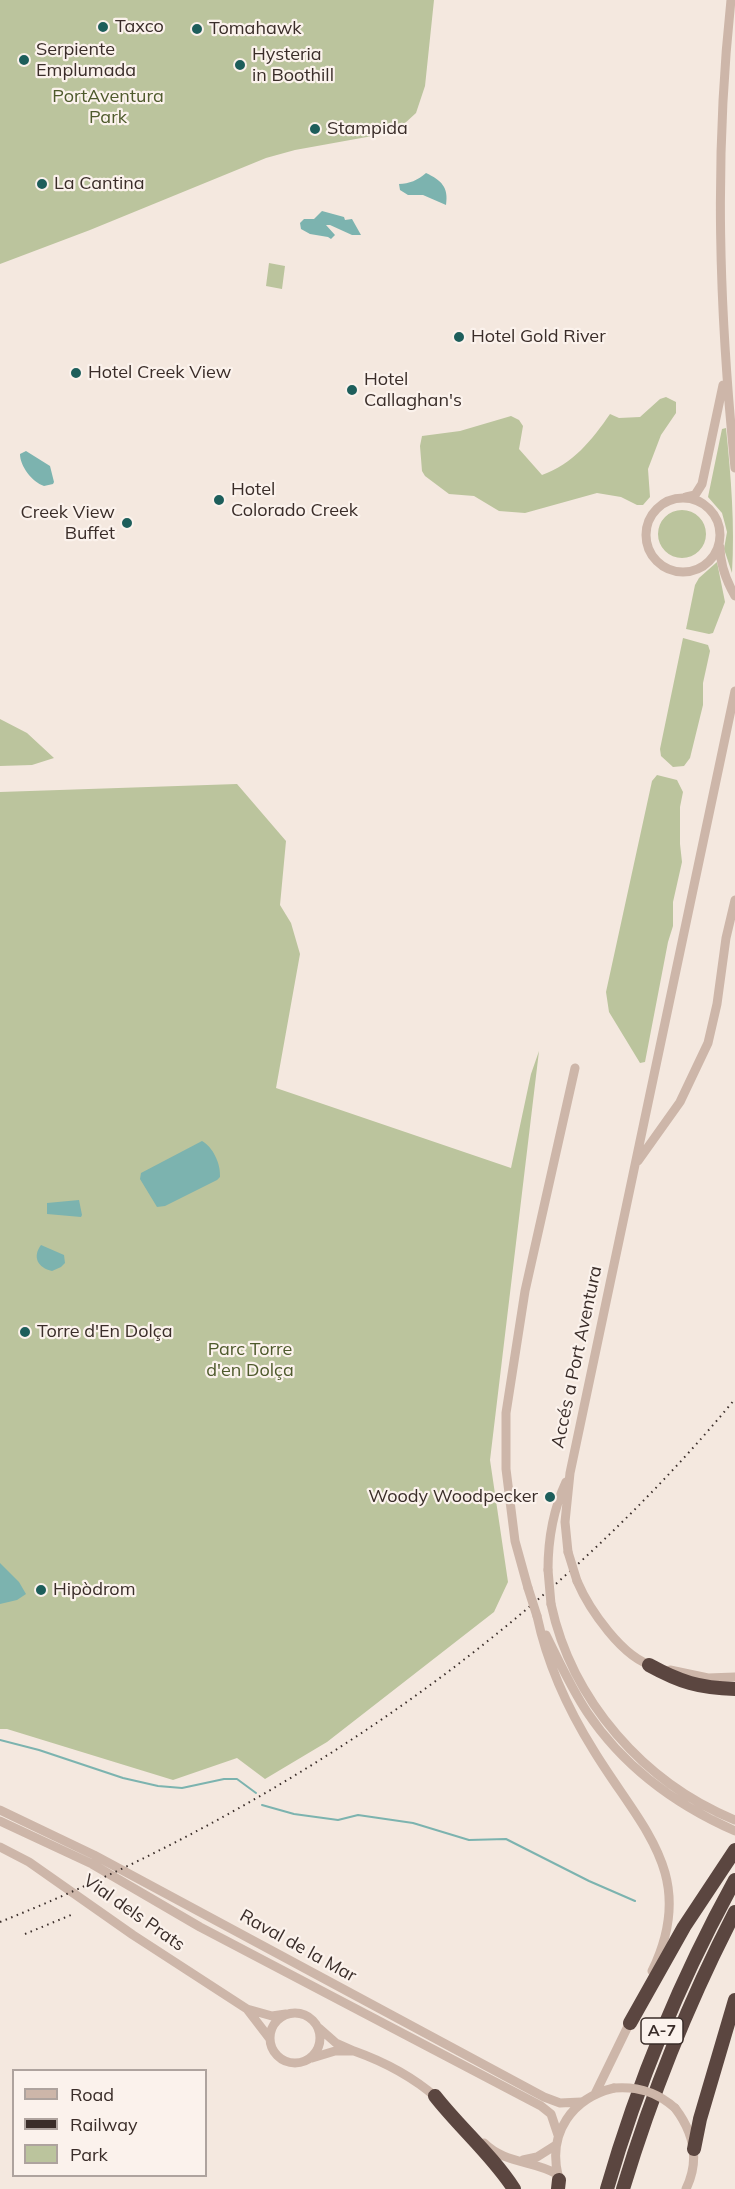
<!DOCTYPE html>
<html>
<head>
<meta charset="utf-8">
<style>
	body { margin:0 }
	#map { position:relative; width:735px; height:2189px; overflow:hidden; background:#f4e8df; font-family:Mulish,sans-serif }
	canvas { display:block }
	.legend { position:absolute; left:12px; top:2069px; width:195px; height:108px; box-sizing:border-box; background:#fbf2ec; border:2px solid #aea39e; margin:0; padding:8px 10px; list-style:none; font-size:18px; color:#3a2d29 }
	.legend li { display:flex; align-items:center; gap:12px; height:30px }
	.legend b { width:30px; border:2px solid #aea39e }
</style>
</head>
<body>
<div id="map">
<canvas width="735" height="2189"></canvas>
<ul class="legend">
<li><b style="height:8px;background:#cdb6a9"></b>Road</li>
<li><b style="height:8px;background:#3a2d29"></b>Railway</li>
<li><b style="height:16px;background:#bbc49d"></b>Park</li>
</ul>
</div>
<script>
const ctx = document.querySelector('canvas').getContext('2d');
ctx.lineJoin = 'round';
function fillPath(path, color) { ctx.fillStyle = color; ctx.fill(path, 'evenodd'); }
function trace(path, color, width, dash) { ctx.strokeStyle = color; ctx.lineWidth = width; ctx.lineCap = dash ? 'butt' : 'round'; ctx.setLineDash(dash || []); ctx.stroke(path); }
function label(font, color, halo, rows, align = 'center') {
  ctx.font = font + ' Mulish,sans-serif'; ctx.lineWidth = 4.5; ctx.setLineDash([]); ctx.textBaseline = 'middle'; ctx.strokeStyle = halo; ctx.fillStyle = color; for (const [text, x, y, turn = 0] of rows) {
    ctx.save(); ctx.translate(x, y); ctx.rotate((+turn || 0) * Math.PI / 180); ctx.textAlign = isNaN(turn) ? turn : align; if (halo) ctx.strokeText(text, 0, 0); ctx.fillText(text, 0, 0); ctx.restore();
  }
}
fillPath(new Path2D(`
	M0,0H434L425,86L416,113L404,124L389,133L295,150L266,158L90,230L0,264Z
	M269,263L285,266L282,289L266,286Z
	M666,397L676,402V413L661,435L648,469L650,497L643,505H637L621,497L597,493L525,513L499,511L474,496L449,494L425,476L422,471L420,446L422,436L460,431L511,416L519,420L523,426L519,449L542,475C573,464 592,440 610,414L619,418L640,417L660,399Z
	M726,428C731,477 735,525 732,573L724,549L727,532L725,524L722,513L708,497L722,429Z
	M658 534a24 24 0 1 1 48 0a24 24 0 1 1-48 0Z
	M717,562L725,602L713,633L709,634L686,629L695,585L699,578Z
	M683,638L708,645L710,651L703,683V705L690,758L684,766L673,767L661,756L660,749Z
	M0,719L27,733L54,758L32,765L0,766Z
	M657,775L677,780L683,792L680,807V844L682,862L673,902V926L668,942L645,1062L640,1063L609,1012L606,992L652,781Z
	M237,784L286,841L280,905L291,923L300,954L276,1088L511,1168L531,1074L539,1051L490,1460L508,1582L494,1612L327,1742L265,1779L237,1758L173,1780L7,1729H0V792Z`), '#bbc49d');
fillPath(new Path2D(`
	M426,173C441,180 449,187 446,205L423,195H408L400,190L399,184C409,184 418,180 426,173Z
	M322,211L344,217L345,220L352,219L361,235H352L330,225H326L335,235L331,239L328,237L310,234L301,229L300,223L304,219H314Z
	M26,451L50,466L54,482L53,484L44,486C32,482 20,466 20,454Z
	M202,1141C213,1147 221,1164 220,1177L217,1180L165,1206L157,1207L140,1179L141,1173Z
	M79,1200L82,1215L81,1217L47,1214V1203Z
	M41,1245L64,1255L65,1263L61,1267L52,1271C38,1268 32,1257 41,1245Z
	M0,1563L19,1582L26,1594L17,1600L0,1604Z`), '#7cb3af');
trace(new Path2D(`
	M0,1740L39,1750L123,1778L158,1786L182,1788L224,1779H237L256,1793
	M262,1805L294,1814L338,1820L358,1815L413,1823L469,1840L506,1839L589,1881L635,1901`), '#7cb3af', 2);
trace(new Path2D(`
	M731,0C714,158 719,310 735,468
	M686,497L695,495L702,484L723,385
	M646 535a37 37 0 1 1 74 0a37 37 0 1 1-74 0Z
	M720,547C720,564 727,582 735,596
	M638,1161L680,1102L708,1043L717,1004L726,938L735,900
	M568,1552L565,1522L570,1473L735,691
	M548,1570C548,1539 553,1510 566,1482
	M577,1581C589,1609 623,1659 654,1666
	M528,1588L515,1541L506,1469V1413L525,1291L575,1068
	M551,1604C572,1701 644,1783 735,1820
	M537,1616C547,1663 569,1711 594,1751C641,1828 699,1875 652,1971
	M546,1635C559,1661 571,1688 587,1712C623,1766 676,1805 735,1831
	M670,1670L708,1678L735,1677
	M0,1810L94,1855L544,2097L560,2103L581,2102
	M0,1821L92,1864L200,1927L541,2106L551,2114L558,2135
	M0,1847L29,1862L133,1935L247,2009
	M270 2038a25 25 0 1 1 50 0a25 25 0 1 1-50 0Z
	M270,2039L247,2009L272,2016L286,2014
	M354,2051C385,2062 413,2077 437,2098
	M312,2058L335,2051H354L336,2043L319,2028
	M595,2094L631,2020
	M675,2108C694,2133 700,2160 686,2189
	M484,2143C505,2164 533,2160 557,2174
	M523,2160L537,2157L556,2145
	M558,2175C548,2133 572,2098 614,2088`), '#cdb6a9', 9);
trace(new Path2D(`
	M649,1665C680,1682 699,1688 735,1689
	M630,2023L684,1927L735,1850
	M435,2096C460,2128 492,2155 514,2189
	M694,2149L700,2119L735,2000
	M558,2189L559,2180
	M607,2189C638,2082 681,1978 735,1880
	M623,2189C652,2093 689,2001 735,1912`), '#5b4640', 14);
trace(new Path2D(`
	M0,1922C281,1810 541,1634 735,1399
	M25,1934L71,1915`), '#3a2d29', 2, [1.5, 4.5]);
trace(new Path2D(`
	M568,1552L577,1581
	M548,1570L551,1604
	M528,1588L537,1616
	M614,2088C638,2086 657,2092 675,2108`), '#cdb6a9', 9);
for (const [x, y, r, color] of [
	[103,27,6,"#1d5e5b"],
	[197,29,6,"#1d5e5b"],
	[24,60,6,"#1d5e5b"],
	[240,65,6,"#1d5e5b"],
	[315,129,6,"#1d5e5b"],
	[42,184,6,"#1d5e5b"],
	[459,337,6,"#1d5e5b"],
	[76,373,6,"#1d5e5b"],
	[352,390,6,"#1d5e5b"],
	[219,500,6,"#1d5e5b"],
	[127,523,6,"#1d5e5b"],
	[25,1332,6,"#1d5e5b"],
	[550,1497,6,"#1d5e5b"],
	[41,1590,6,"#1d5e5b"]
]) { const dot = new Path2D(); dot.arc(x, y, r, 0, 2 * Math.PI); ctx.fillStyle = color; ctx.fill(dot); trace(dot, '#fbf2ec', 2); }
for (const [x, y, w] of [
	[662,2031,42]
]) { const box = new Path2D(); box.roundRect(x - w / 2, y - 13, w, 26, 4.5); ctx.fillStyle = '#fbf2ec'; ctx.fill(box); trace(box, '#3a2d29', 1.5); }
label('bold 16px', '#3a2d29', null, [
	["A-7",662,2031]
]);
label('18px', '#3a2d29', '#fbf2ec', [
	["Taxco",115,27],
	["Tomahawk",209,29],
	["Serpiente",36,50],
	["Emplumada",36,71],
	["Hysteria",252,55],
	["in Boothill",252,76],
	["Stampida",327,129],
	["La Cantina",54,184],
	["Hotel Gold River",471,337],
	["Hotel Creek View",88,373],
	["Hotel",364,380],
	["Callaghan's",364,401],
	["Hotel",231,490],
	["Colorado Creek",231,511],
	["Creek View",115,513,"right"],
	["Buffet",115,534,"right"],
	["Torre d'En Dolça",37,1332],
	["Woody Woodpecker",538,1497,"right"],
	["Hipòdrom",53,1590]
], 'left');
label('18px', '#4e5a2c', '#fbf2ec', [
	["PortAventura",108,97],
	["Park",108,118],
	["Parc Torre",250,1350],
	["d'en Dolça",250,1371]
]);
label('18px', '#3a2d29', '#fbf2ec', [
	["Accés a Port Aventura",577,1357,-78],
	["Vial dels Prats",134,1913,35],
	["Raval de la Mar",298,1946,29]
]);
</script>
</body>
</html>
